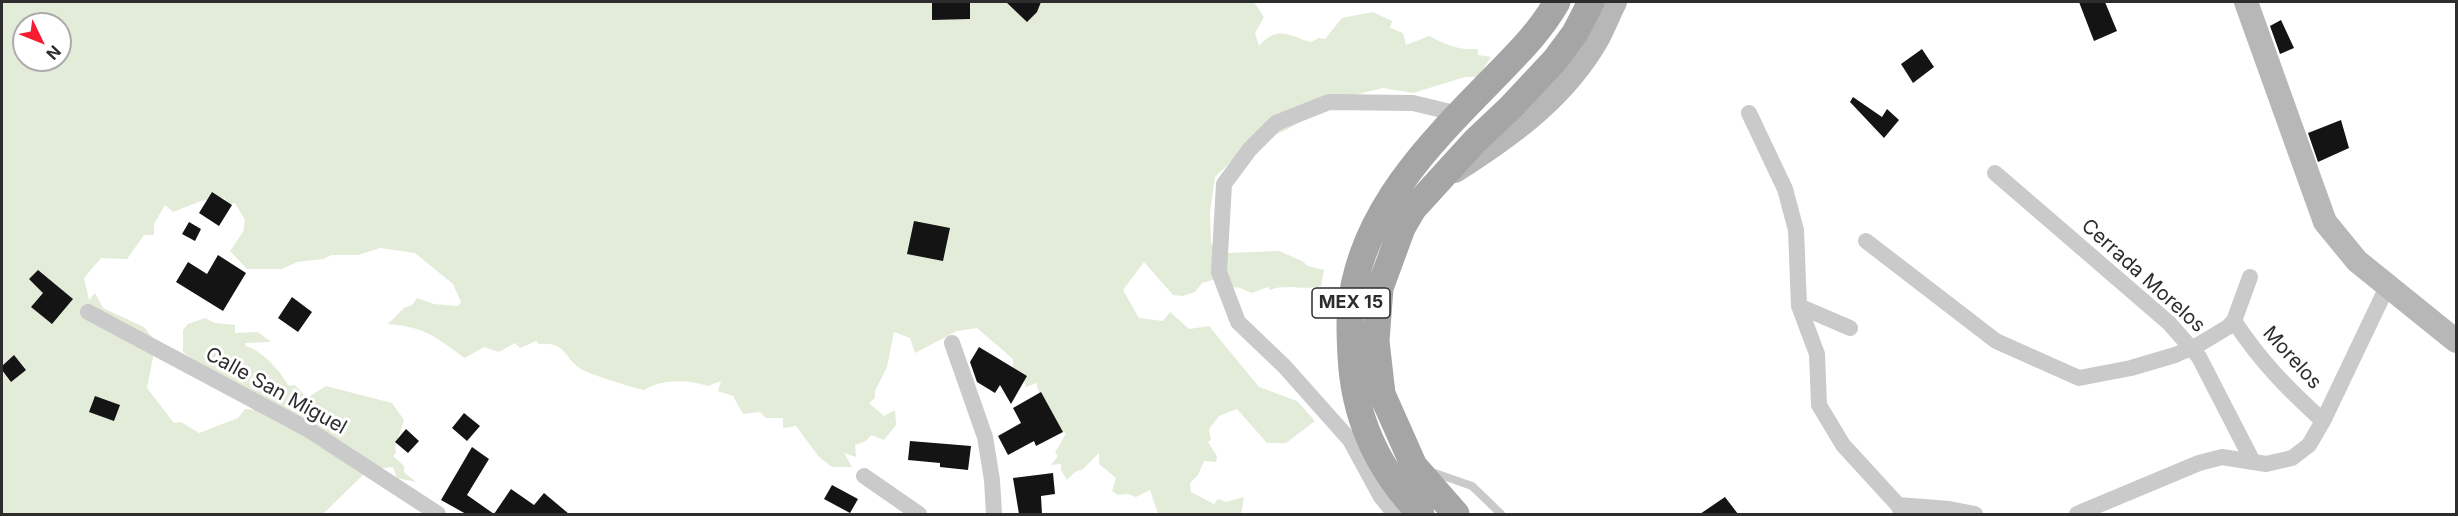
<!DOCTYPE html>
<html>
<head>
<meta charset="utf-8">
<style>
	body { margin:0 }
	#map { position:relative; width:2458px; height:516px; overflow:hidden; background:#fff; font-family:Inter,sans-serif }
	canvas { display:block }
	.frame { position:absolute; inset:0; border:3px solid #2d2d2d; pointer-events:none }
	.north { position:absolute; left:12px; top:12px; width:60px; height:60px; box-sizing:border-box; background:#fff; border:2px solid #ababab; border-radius:50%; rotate:133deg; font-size:16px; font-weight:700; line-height:24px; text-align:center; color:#2d2d2d }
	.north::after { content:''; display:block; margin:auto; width:21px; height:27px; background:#f61d32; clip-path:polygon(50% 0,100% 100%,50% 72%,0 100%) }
</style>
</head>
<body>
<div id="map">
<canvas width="2458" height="516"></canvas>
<div class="frame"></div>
<div class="north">N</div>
</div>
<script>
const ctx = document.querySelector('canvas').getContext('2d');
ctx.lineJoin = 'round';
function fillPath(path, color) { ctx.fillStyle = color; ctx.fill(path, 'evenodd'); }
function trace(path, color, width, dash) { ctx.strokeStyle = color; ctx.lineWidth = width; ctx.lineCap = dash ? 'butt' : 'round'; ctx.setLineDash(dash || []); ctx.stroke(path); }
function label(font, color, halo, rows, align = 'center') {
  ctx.font = font + ' Inter,sans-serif'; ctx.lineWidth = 6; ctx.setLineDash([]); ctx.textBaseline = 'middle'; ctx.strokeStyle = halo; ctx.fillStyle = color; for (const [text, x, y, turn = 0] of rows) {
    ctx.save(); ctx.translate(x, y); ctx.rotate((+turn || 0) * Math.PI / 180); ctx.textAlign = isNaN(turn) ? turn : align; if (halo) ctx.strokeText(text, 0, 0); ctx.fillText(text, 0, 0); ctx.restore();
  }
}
fillPath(new Path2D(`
	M2,2H1254L1264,17L1255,33L1259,46C1277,25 1288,35 1311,42L1319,38L1325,39L1342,18L1373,12L1392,21L1390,28L1403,33L1406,45L1429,36C1444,44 1460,51 1478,49V55L1491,57L1478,77H1465L1413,93L1383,88L1342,98L1286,130L1246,147L1215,177L1210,212L1211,244L1229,253L1279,251L1302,261L1308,266L1324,270L1321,286C1303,291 1288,283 1270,290L1268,287L1252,293L1240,288L1220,285L1223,277L1202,283L1195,292L1183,296L1173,295L1144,262L1123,290L1139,318L1163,321L1170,312L1189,329L1209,326L1259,387L1297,401L1315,421L1286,443H1267L1237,409L1219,416L1209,429L1211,440L1208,442L1217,456L1216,462L1204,461L1198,475L1190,483L1191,492L1214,504L1218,499L1226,502L1244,497L1241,514H1158L1150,490L1136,497L1128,494L1118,495L1112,491L1116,478L1099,464V453L1083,469L1075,472L1067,480L1061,470V464L1051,465L1058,456L1055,453L1066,433L1051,429L1036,383L1026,387L1021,372L1013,373V359L977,328L957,331L915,353L910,338L894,332L887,367L875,391V398L869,403L884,416L895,410L896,425L884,440L871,435L866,441L855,445L856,457L844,453L852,467H832L819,457L796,426L783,428V418H766L760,412L743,414L733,396L718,391L721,381L708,386C687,379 662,379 644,390C630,387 592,375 581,369C563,357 566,341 539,344L536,341L520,348L515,343L499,352L484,347L465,358C435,337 426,327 388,324L404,308L412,305L417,298L434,304L458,306L461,302L453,284L415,253L380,248L358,255H332L323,259L297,262L282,269H247L230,251L243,232L245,220L235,203L225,205V198L201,201L173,212L165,205L154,224V235H144L127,259L101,258L84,278L89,300L95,293L103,308L144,327L156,342L147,388L174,423L181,422L199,433L238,418L245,409L254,410L183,352V330L188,324L205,318L215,323L235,325V333L258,332L271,342L245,343L246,346C264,352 279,370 289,386L295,385L307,398L326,386L392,403L404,420L395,447L396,453L393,456L404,466V472L416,482L397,478L393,467L368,470L323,514H2ZM24,24H60V60H24Z`), '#e3ecd8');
fillPath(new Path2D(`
	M932,2H970V19L932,20Z
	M1006,2H1041L1037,12L1027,22Z
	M2079,2H2105L2117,31L2094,41Z
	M2281,20L2294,48L2280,54L2270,26Z
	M1922,49L1934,67L1913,83L1901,64Z
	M1853,97L1882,117L1887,109L1899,120L1884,138L1850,102Z
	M2341,120L2349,148L2318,162L2308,133Z
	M212,192L232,205L219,226L199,213Z
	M914,221L950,228L943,261L907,254Z
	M189,222L201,229L195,241L182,234Z
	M218,255L246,273L223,311L176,282L188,262L207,274Z
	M38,270L73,299L52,324L31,307L43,293L29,279Z
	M292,297L312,312L298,332L278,318Z
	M979,347L1027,376L1011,404L1000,385L995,393L977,382L970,362Z
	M14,355L26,370L11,382L2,370V366Z
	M1041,392L1063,432L1036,446L1034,441L1008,455L998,436L1021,423L1013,408Z
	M95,396L120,405L114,421L89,412Z
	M464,413L480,426L467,441L452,428Z
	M406,429L419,441L408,453L395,442Z
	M910,441L971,446L968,470L940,467V463L908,460Z
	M472,447L489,459L467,495L494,514L511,489L534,505L544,493L569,514H466L441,500Z
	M1053,473L1055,494L1041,496L1042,514H1019L1013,478Z
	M832,485L858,499L850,513L824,499Z
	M1725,497L1738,514H1700Z`), '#141414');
trace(new Path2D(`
	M1429,471L1472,486L1501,514`), '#cacaca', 8);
trace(new Path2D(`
	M1749,113L1785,189L1796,230L1799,306L1817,354L1819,405L1843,445L1898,505L1902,514
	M1995,173L2169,323L2199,357L2253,462
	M1866,241L1996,341L2079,378L2131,368L2175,355L2198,345L2228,327L2234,321L2250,277
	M1799,306L1850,328
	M88,312L309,430L438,514
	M2234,321C2261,362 2287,388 2323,421
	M952,343L985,437L992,480L994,514
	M864,476L919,514
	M1898,505L1949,509L1975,514
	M1395,514L1381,497L1350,440L1285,367L1238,322L1219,272L1224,184L1250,149L1276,123L1329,102L1413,103L1459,114
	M2077,514L2199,463L2222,457L2266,464L2292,458L2309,445L2323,421L2387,287`), '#cacaca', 16);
trace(new Path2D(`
	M2246,2L2325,222L2357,261L2456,341
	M1455,171C1508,137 1558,102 1592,48C1602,34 1607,17 1615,2`), '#b7b7b7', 24);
trace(new Path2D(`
	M1421,514C1378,470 1354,418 1351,356C1350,336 1349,316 1352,297C1365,210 1428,145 1487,85C1512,59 1539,34 1557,2
	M1456,514L1414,466L1382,394L1376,341L1380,288L1402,228L1413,209L1475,141L1511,107L1555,60L1575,33L1591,2`), '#a5a5a5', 27);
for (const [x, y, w] of [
	[1351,303,78]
]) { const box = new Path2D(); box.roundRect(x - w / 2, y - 15, w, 30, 4.5); ctx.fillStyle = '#fff'; ctx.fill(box); trace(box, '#2d2d2d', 1.5); }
label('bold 18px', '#2d2d2d', null, [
	["MEX 15",1351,303]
]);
label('20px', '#2d2d2d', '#fff', [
	["Cerrada Morelos",2143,276,42],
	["Morelos",2292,358,48],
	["Calle San Miguel",276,391,29]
]);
</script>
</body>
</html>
